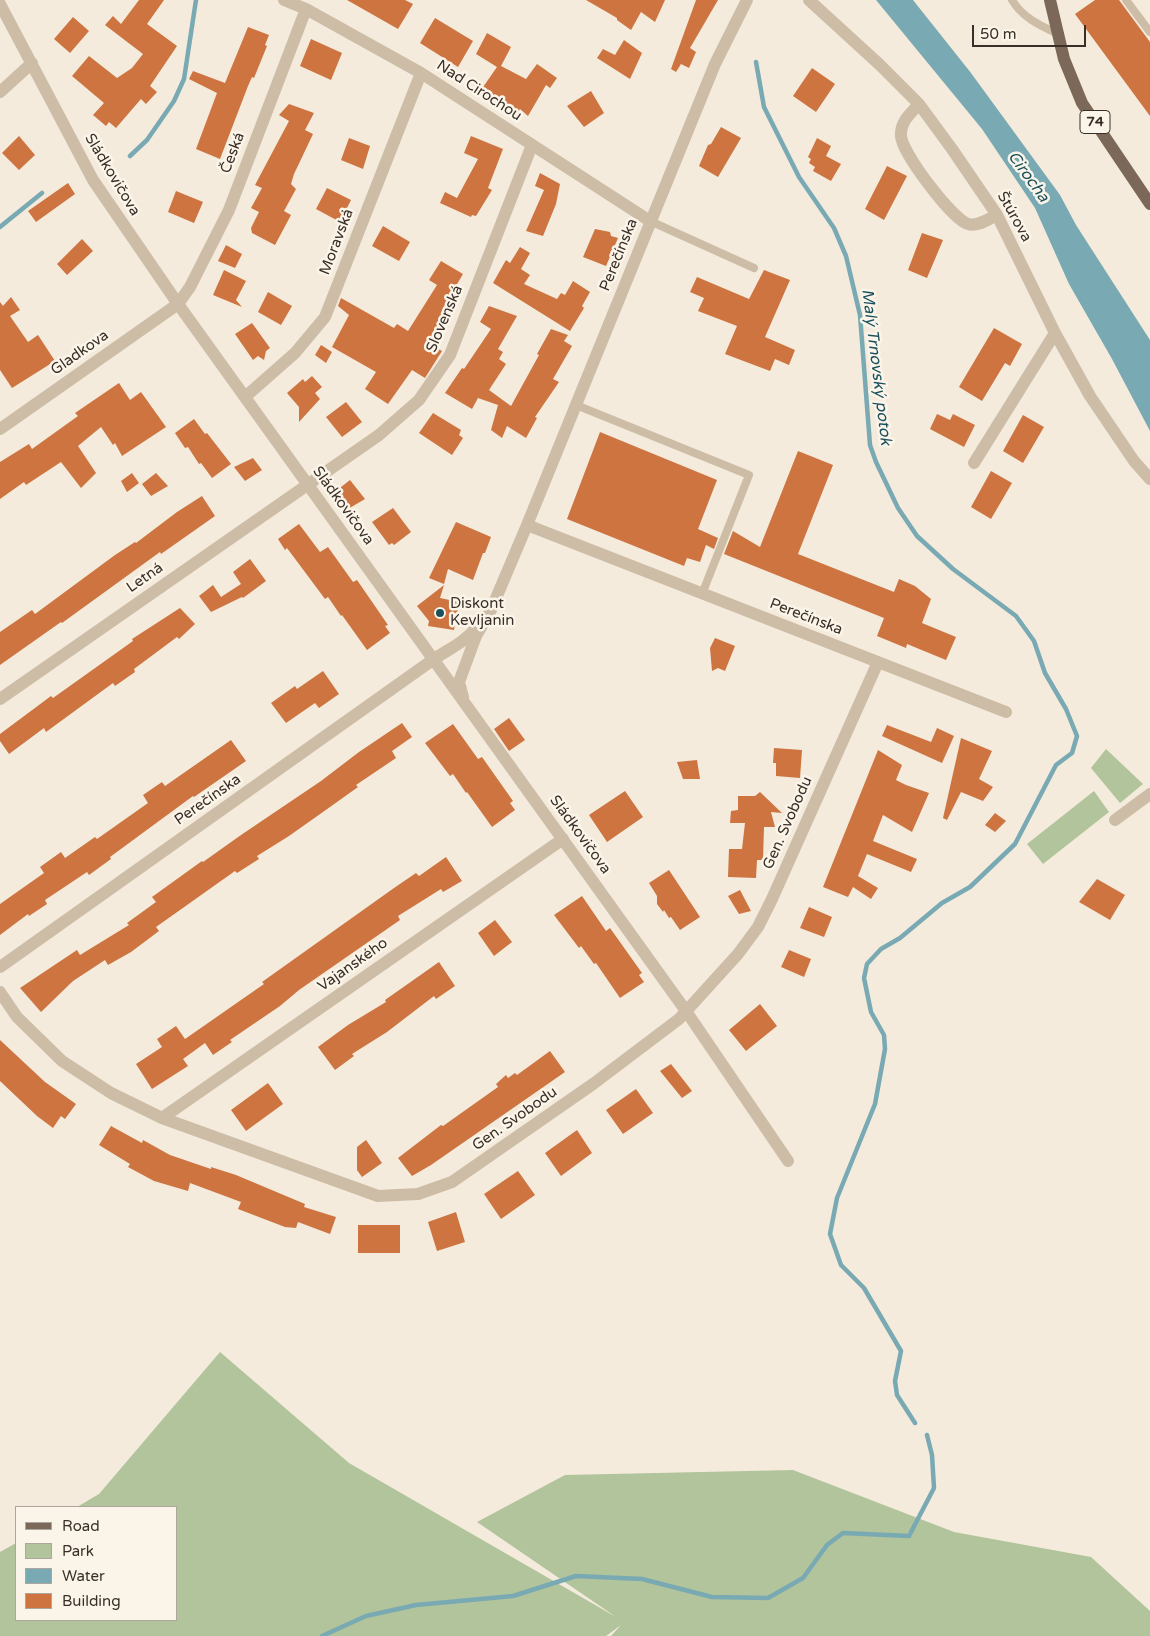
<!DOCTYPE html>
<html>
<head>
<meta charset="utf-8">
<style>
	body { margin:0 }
	#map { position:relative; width:1150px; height:1636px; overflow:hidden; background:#f4ebdc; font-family:"Varela Round",sans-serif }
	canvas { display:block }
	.legend { position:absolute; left:15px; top:1506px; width:162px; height:115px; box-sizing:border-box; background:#fbf5e9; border:1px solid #ada69c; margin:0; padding:6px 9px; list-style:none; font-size:15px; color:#392f28 }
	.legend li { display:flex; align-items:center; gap:10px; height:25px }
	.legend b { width:25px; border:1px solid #ada69c }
	.scale { position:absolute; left:972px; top:25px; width:114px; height:22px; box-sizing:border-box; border:2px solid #392f28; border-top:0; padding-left:6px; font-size:15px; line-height:18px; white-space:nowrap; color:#392f28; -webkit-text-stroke:4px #fbf5e9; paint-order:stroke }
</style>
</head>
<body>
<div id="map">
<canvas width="1150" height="1636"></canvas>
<ul class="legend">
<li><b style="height:6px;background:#7b6858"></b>Road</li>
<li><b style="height:14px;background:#b1c49b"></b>Park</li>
<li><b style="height:14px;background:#79a9b3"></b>Water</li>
<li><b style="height:14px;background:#cd7440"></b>Building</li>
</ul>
<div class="scale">50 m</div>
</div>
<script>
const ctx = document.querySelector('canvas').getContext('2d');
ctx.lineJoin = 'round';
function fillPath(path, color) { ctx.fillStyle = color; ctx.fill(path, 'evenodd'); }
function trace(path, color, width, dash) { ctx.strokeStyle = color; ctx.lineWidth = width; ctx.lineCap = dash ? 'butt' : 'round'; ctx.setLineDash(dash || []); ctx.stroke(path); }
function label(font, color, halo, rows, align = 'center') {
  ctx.font = font + ' "Varela Round",sans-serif'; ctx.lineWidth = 5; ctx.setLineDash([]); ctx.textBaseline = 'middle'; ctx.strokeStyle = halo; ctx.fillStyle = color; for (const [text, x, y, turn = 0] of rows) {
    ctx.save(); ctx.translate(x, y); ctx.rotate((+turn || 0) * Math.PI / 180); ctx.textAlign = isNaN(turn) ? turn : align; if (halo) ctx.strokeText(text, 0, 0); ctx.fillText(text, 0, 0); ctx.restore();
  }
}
fillPath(new Path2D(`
	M1106,749L1143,784L1120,803L1091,768Z
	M1094,791L1109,812L1043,864L1027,844Z
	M220,1352L349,1463L616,1617L477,1522L565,1475L793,1470L954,1532L1091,1557L1150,1611V1636H611L621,1625L606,1636H0V1552L16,1543V1620H176V1507H77L99,1494Z`), '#b1c49b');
fillPath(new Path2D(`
	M876,0H913L971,73L1060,195L1076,225L1150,340V431L1112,359L1069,284L1035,208L982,129Z`), '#79a9b3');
trace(new Path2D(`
	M756,62L764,107L799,177L834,228L846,256L860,315L870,445L876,462L898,508L917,536L953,569L1016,616L1034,641L1045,673L1066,709L1077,736L1072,753L1056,765L1015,844L970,887L942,903L900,938L881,949L867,964L864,978L871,1012L884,1035L885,1049L875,1104L837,1198L830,1234L841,1265L864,1288L901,1351L895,1381L897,1395L915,1423
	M130,156L147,140L174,101L184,79L196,0
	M0,227L42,193
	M322,1636L366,1616L416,1605L513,1596L576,1576L642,1579L712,1597L768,1598L803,1578L827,1545L843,1533L909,1536L934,1488L932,1455L927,1435`), '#79a9b3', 4.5);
fillPath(new Path2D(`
	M139,0H164L147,24L177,46L150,86L157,92L146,104L141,99L116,128L109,122L106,126L93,115L104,103L72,76L89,56L117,78L132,68L143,54L105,25L113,16L121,24Z
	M347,0H405L413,4L398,29Z
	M586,0H665L655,22L641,12L631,30L617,20V18Z
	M696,0H718L690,48L696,52L689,68L681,64L676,72L671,69Z
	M1095,0H1119L1150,42V116L1075,14Z
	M73,17L89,31L70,53L54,39Z
	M435,18L473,41L458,67L420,43Z
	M248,27L269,35L265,45L267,46L254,78L252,77L248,86L220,159L196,149L217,93L189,79L193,71L225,83Z
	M487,33L511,47L501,66L526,79L537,64L557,78L550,88L546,85L528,116L520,109L518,112L481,90L497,67L476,54Z
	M311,39L342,53L331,80L300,66Z
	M624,40L642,53L630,79L597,58L603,49L615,55Z
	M812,68L835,84L816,112L793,96Z
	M591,91L604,113L584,127L567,106Z
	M289,104L314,113L305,130L313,134L294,174L291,184L296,189L284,211L291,215L275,245L252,233L251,228L259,212L251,208L262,188L255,185L289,121L279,115Z
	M721,127L741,138L718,177L699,166L708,145L711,144Z
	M19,136L35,155L19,170L2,153Z
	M471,136L503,149L488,188L492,190L476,216L472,215L471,217L440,203L445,192L457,198L478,159L464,153Z
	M349,138L370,146L363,169L341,160Z
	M817,138L831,146L826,156L841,164L831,181L813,171L815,167L809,163L811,159L808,157Z
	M887,166L907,176L884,220L865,209Z
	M540,173L560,184L556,204L543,236L526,231L544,190L535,186Z
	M68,183L75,194L36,222L28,211Z
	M327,188L351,200L340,222L316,209Z
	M176,191L203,202L194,223L168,212Z
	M383,226L410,242L399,261L372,246Z
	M595,229L610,232L611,236L618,238L606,266L583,257Z
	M922,233L943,240L927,278L908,270Z
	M82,239L93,251L67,275L57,264Z
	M226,245L242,254L235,268L218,261Z
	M520,247L530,253L521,269L530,275L524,284L557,299L561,293L565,295L573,281L590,292L582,306L584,308L570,331L493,283L506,260L510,263Z
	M441,261L463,274L443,308H444L439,320L441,321L428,343L442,351L425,378L412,370L388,404L365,389L376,372L332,347L349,315L338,306L341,298L394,328L397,324L408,331L437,285L429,280Z
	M224,270L246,281L236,300L242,307L213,295Z
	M764,270L790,280L765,337L795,350L789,365L775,359L770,371L725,354L737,326L698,311L704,298L690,292L697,277L749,299Z
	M268,292L292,306L281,325L258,312Z
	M11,297L20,310L10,316L28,342L38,335L55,361L12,388L0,370V302L3,306Z
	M489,306L517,316L498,349L503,352L499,359L506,364L489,390L511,406L539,355L537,354L551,329L568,335L564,341L572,346L553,379L559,382L535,417L537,418L526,438L507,426L502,438L491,430L498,405L478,398L472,409L445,393L462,368L464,369L491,329L480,322Z
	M252,323L270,348L266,351L264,360L258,356L253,360L235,334Z
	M994,328L1022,344L1010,366L1005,363L982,401L959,387Z
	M321,345L332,352L326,363L315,355Z
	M312,376L322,387L315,393L320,399L299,422V407L287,393L303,379L305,382Z
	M119,383L130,400L141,392L166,427L122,456L115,443L113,445L101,427L78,446L96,473L81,488L61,462L26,485L24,482L0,499V462L29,444L32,449L78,416L75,413Z
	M346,402L362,422L342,437L326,417Z
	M433,413L461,430L459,435L463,438L452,455L419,433Z
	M937,414L950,420L953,414L975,425L964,447L930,429Z
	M1023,415L1044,427L1023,463L1003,451Z
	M194,419L205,434L207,433L231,464L212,478L201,463L199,464L188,447L185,448L175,433Z
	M600,432L717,480L698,529L718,538L714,549L706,545L700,562L687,558L684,566L567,519Z
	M798,451L833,465L798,554L894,592L899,579L915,586L931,599L922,623L956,637L946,660L907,644L906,648L877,636L884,618L724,554L733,531L760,547Z
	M253,458L262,470L245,481L234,467Z
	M991,471L1012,483L991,519L971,507Z
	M132,473L139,483L127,492L121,481Z
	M156,473L168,486L151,496L142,484Z
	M350,480L365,499L348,509L336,491Z
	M202,496L215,516L161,554L160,552L62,623L61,622L0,665V632L32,610L35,614L115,555L135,542L136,543L177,512Z
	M393,508L411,532L394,545L392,543L389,545L372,522Z
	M456,522L491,537L485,553H483L473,580L448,569L444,584L429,578Z
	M299,524L320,552L328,547L353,582L357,580L388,625L385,626L390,633L367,650L342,615L341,616L328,597L325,599L287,548L285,550L278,539Z
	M250,559L266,581L243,598L242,597L211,612L199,596L213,585L221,597L241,584L233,572Z
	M444,585L440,598L459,602L454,630L428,626L429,621L417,606Z
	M180,608L195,624L179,639L177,637L134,669L135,672L115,686L113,683L46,732L44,728L9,754L0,741V734L51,696L53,698L133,641L132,639Z
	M715,638L735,646L725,671L718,668L712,671L710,648Z
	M323,671L339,694L319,708L315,703L286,723L271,703L295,686L297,689Z
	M509,718L525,740L509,751L494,729Z
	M402,723L412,737L392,751L396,758L356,785L358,787L330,807L289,836L257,856L259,859L237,873L235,871L156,927L159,931L131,952L108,965L105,960L73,981L41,1012L20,988L77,950L80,955L129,925L127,923L156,902L152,897L202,861L203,862L241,835L321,781L359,752Z
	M453,724L478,759L482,757L513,801L510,803L515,810L492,827L467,792L466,793L453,774L450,776L425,743Z
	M887,725L931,742L937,728L954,736L942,763L882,736Z
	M961,738L992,751L979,779L993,787L983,801L961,792L947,820L943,818Z
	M231,740L246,761L194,797L193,796L110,857L111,859L89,875L87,872L45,900L47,904L29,916L28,914L0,935V904L44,873L40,867L61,852L65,858L95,837L97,839L148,803L143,795L162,782L165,786Z
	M774,748L802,750L800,778L776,776V763H773Z
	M878,750L902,765L896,780L906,785L929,793L912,832L883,815L873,841L917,859L911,872L867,854L858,876L878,888L871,899L853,887L848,897L823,887Z
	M697,760L700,779H683L677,762Z
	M625,791L643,817L607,842L589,815Z
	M760,792L782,813L771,812L775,827H764L763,860H757L756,878L728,877L729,849H742L745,823H730L731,811L738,810V796H755Z
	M995,813L1006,821L995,832L985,825Z
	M446,857L462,881L443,892L441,889L398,916L400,920L299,990L280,1006L230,1040L232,1042L213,1055L205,1043L183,1059L188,1066L152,1089L136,1064L162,1047L157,1039L176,1026L185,1039L264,984L262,982L394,888L416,873L419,876Z
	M669,870L700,917L680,930L671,917L669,918L664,910L663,912L657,904V896L649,883Z
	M1097,879L1125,895L1110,920L1079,902Z
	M740,890L751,911L739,914L728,896Z
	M582,896L606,931L610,928L642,973L639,975L644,982L620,998L596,963L594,964L581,946L579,948L554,915Z
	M809,907L832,917L824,937L800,928Z
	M495,920L512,942L494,956L478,933Z
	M789,950L811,959L804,977L781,967Z
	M439,962L455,986L436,999L434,996L387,1032L352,1054L354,1056L335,1070L318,1047L348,1025L386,1002L385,1000Z
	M760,1004L777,1026L746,1051L729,1030Z
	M0,1040L45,1082L76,1104L65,1119L61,1116L53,1128L37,1116L0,1081Z
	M550,1051L565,1072L431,1165L412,1176L398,1158L441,1125L443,1126L498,1087L496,1084L506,1075L508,1078L515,1073L517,1075Z
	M671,1064L692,1091L682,1098L660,1071Z
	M268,1083L283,1104L246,1131L231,1110Z
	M636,1089L653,1113L623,1134L606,1110Z
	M111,1126L142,1143L143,1140L170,1155L211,1169V1167L236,1175L305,1204L304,1207L336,1217L330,1234L298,1222L296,1228L285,1227L238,1209L241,1202L190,1183L188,1191L154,1181L128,1167L130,1164L99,1145Z
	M577,1130L592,1153L561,1176L545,1153Z
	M366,1140L382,1163L362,1177L357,1170V1147Z
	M518,1171L535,1195L501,1219L484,1194Z
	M456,1212L465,1242L437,1251L428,1222Z
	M358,1225H400V1253H358Z`), '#cd7440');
trace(new Path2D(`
	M1012,0C1022,17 1039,25 1056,33
	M1126,0L1150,32
	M650,221L754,268
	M576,405L749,475L702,594`), '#cdbda7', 8);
trace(new Path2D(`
	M284,0L306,9L421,73L650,221
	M809,0L880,65L919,104L952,149L997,215L1055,333L1090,396L1134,461L1150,479
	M0,4L93,180L178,304L686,1011L788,1161
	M0,92L32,63
	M919,104C910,114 900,122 901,136C902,153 952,219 968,224C978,227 988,219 997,215
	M245,397L295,353L325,317L421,73
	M0,429L178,304L190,287L229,210L306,9
	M974,463L1055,333
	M527,525L1006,712
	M463,697L459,682L476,636L491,610L527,525L715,64L747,0
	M0,699L379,435L419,400L450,355L532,145
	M1115,820L1150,794
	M0,967L434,659C449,649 465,642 476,628
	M0,992L17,1017L62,1061L111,1093L162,1118L378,1196L418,1194L452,1182L593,1084L679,1019L738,954L758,927L772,899L878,662
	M162,1118L563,839`), '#cdbda7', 12);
trace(new Path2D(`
	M1050,0L1064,59L1082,103L1150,204`), '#7b6858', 12);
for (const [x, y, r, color] of [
	[440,613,5,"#1b505d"]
]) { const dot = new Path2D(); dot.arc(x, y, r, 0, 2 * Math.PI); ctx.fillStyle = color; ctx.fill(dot); trace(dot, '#fbf5e9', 2); }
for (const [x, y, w] of [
	[1095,122,30]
]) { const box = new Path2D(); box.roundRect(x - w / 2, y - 11.5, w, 23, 4); ctx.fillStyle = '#fbf5e9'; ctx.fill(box); trace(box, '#392f28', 1); }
label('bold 14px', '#392f28', null, [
	["74",1095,122]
]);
label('15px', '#392f28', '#fbf5e9', [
	["Nad Cirochou",479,91,33],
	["Česká",233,153,-69],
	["Sládkovičova",112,175,59],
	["Štúrova",1014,217,61],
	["Moravská",337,242,-69],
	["Perečínska",619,255,-68],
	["Slovenská",445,319,-67],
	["Gladkova",80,353,-35],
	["Sládkovičova",343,506,54],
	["Letná",145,578,-35],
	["Perečínska",806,617,21],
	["Perečínska",208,800,-35],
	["Gen. Svobodu",788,823,-66],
	["Sládkovičova",580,835,54],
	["Vajanského",353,965,-35],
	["Gen. Svobodu",515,1119,-35]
]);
label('15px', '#392f28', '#fbf5e9', [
	["Diskont",450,604],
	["Kevljanin",450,621]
], 'left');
label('italic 16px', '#1b505d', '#fbf5e9', [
	["Cirocha",1028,177,54],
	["Malý Trnovský potok",876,367,83]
]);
</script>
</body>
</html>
